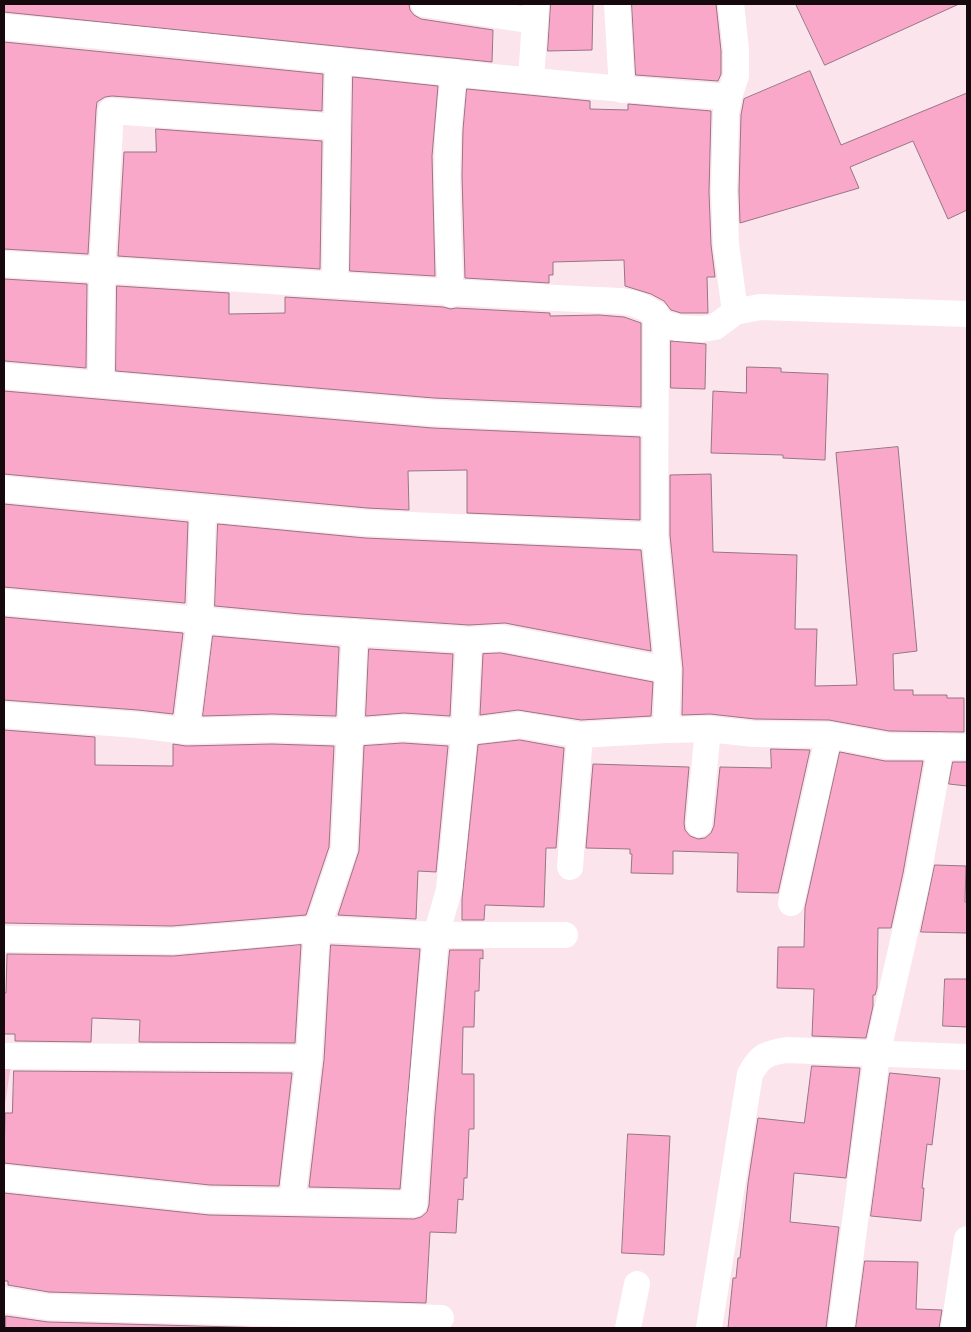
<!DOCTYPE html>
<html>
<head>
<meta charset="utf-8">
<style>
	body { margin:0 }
	#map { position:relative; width:971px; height:1332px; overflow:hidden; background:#fce4ed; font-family:Lato,sans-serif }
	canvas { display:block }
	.frame { position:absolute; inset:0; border:5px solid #15090e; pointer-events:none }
</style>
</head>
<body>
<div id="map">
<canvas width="971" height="1332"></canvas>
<div class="frame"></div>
</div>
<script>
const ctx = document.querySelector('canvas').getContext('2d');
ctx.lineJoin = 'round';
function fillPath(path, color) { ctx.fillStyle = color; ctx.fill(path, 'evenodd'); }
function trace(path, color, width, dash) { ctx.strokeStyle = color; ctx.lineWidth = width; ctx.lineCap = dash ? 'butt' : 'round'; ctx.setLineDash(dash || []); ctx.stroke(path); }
fillPath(new Path2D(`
	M4,1059H12L4,1110Z`), '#f8c2d8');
const building = new Path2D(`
	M4,4H409L410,10L414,15L421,19L493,30L492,62L4,12Z
	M551,4H593L592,50L548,51Z
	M632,4H716L721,51V74L718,81L636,75Z
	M796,4H959L825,65Z
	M4,42L323,74L322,111L112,96L105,97L97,102L96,110L88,254L4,249Z
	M810,71L841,145L967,93V210L948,219L913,141L850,167L859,188L740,223L739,191L741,115L744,99Z
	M353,77L438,86L432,156L435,276L350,271Z
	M467,89L590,101V109L628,110V104L711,111L709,192L711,245L715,277H707L708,313H681L671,310L664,301L651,294L625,286L624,260L553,262V275H549V283L465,278L462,176L463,130Z
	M156,129L322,141L320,269L118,256L124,152H156Z
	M4,279L87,284L86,368L5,361Z
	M117,286L229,293V314L285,313V297L443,307L451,309L456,308L550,313V316L599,315L624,317L641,323V407L434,398L116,371Z
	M671,341L706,344L705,389L671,388Z
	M747,367L781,368V372L828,374L825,460L783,458V455L711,453L713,391L746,393Z
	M4,391L432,428L640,437V520L467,513V470L408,471L409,510L367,508L4,474Z
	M898,447L917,651L893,654L894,690H913V695H947V698H964V732L889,731L829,720L755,719L710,714L682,715L683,669L670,535V475L711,474L713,552L797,555L795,629H817L815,686L857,685L836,453Z
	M4,504L188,522L185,603L4,587Z
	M218,524L365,538L641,550L651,651L505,623L469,625L301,614L215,606Z
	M4,617L183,633L173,714L138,710L4,700Z
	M213,636L339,647L336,716L272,714L203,716Z
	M369,649L453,654L450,716L404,713L366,716Z
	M501,653L653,682L651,716L581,720L518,710L480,715L483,654Z
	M4,730L95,737V765L173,766V744L186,746L272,744L334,746L329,847L306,915L172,926L4,923Z
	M520,740L564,748L556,848H546L544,907L485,905L484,920H462V899L478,745Z
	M403,743L448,746L436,872L418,871L416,919L338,915L359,851L364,746Z
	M771,749L810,750L778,893L737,892L738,853L673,851V874L631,873L632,854H630V849L586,848L593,764L689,767L684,823L685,830L690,836L698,839L705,838L711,833L714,826L720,767L771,768Z
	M840,752L885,761H923L903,873L891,928H878L877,988L875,995H873V1006L866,1038L812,1036L814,989L777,988L778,947H804L805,908Z
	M953,762H967V786L949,784Z
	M935,865L966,866L965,902H967V933L921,932Z
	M301,945L295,1043L139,1042L140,1020L92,1018L91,1042L15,1041V1034H4V993H6L7,954L173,956Z
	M331,945L420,949L400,1189L309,1187L324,1060Z
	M450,950H483V959L480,958L479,991H475L474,1027H463L462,1074H474V1129H469L467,1178H464L463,1200L458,1199L456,1233L430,1232L426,1303L49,1292L8,1285V1281H4V1193L209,1215L414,1219L421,1217L427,1212L429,1205L435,1114Z
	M945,979H967V1027L943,1026Z
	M812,1066L860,1068L846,1178L794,1173L790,1222L839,1227L826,1328H728L733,1278H736L738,1258H740L748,1183L758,1118L804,1123Z
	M14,1071L292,1073L279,1186L210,1185L4,1163L5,1113H12Z
	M890,1073L940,1078L932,1145L927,1144L922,1188H924L921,1221L871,1216Z
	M628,1134L670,1136L664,1255L622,1253Z
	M865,1261L918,1262L916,1309L942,1310L939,1328H856Z
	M6,1316L48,1322L271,1328H6Z`);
fillPath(building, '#f9a8ca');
trace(building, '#977583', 1);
trace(new Path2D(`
	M424,4L534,21
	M617,4L622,90
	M731,4L736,50V76L729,97L726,113L724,191L726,244L735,312
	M4,27C246,48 487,81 729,97
	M531,80L536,4
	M4,264C210,276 415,292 621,301C638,304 652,308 662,323L678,328L702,329L715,327L735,312L760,307L967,314
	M335,284L338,60
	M451,294C448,241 446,189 448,137C449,116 452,94 454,72
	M4,376L433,413L655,423
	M101,383L102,270L111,111L337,127
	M4,489L203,508L200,621L186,731L137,725L4,715
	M203,508L366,523L655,536L668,670
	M655,536L656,314
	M4,602L300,629L469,640L502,638L668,670L666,730L708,729L754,734L829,735L888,746L967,747
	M186,731L272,729L350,732L403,728L464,732L520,725L580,735L666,730
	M699,824L708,729
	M570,867L580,735
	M791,903L829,735
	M4,939L173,941L317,929L436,935H565
	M4,1056L309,1058
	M4,1178L209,1200L414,1204L420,1113L436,935L449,890L463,750L469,640
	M292,1202L309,1058L317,929L344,850L355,632
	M4,1300L48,1307L441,1318
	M628,1328L637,1284
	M709,1328L750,1074C760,1056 766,1053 787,1050L967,1057
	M841,1328L877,1055L918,876L941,746
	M954,1328L967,1239`), '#fff', 26);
</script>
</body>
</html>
